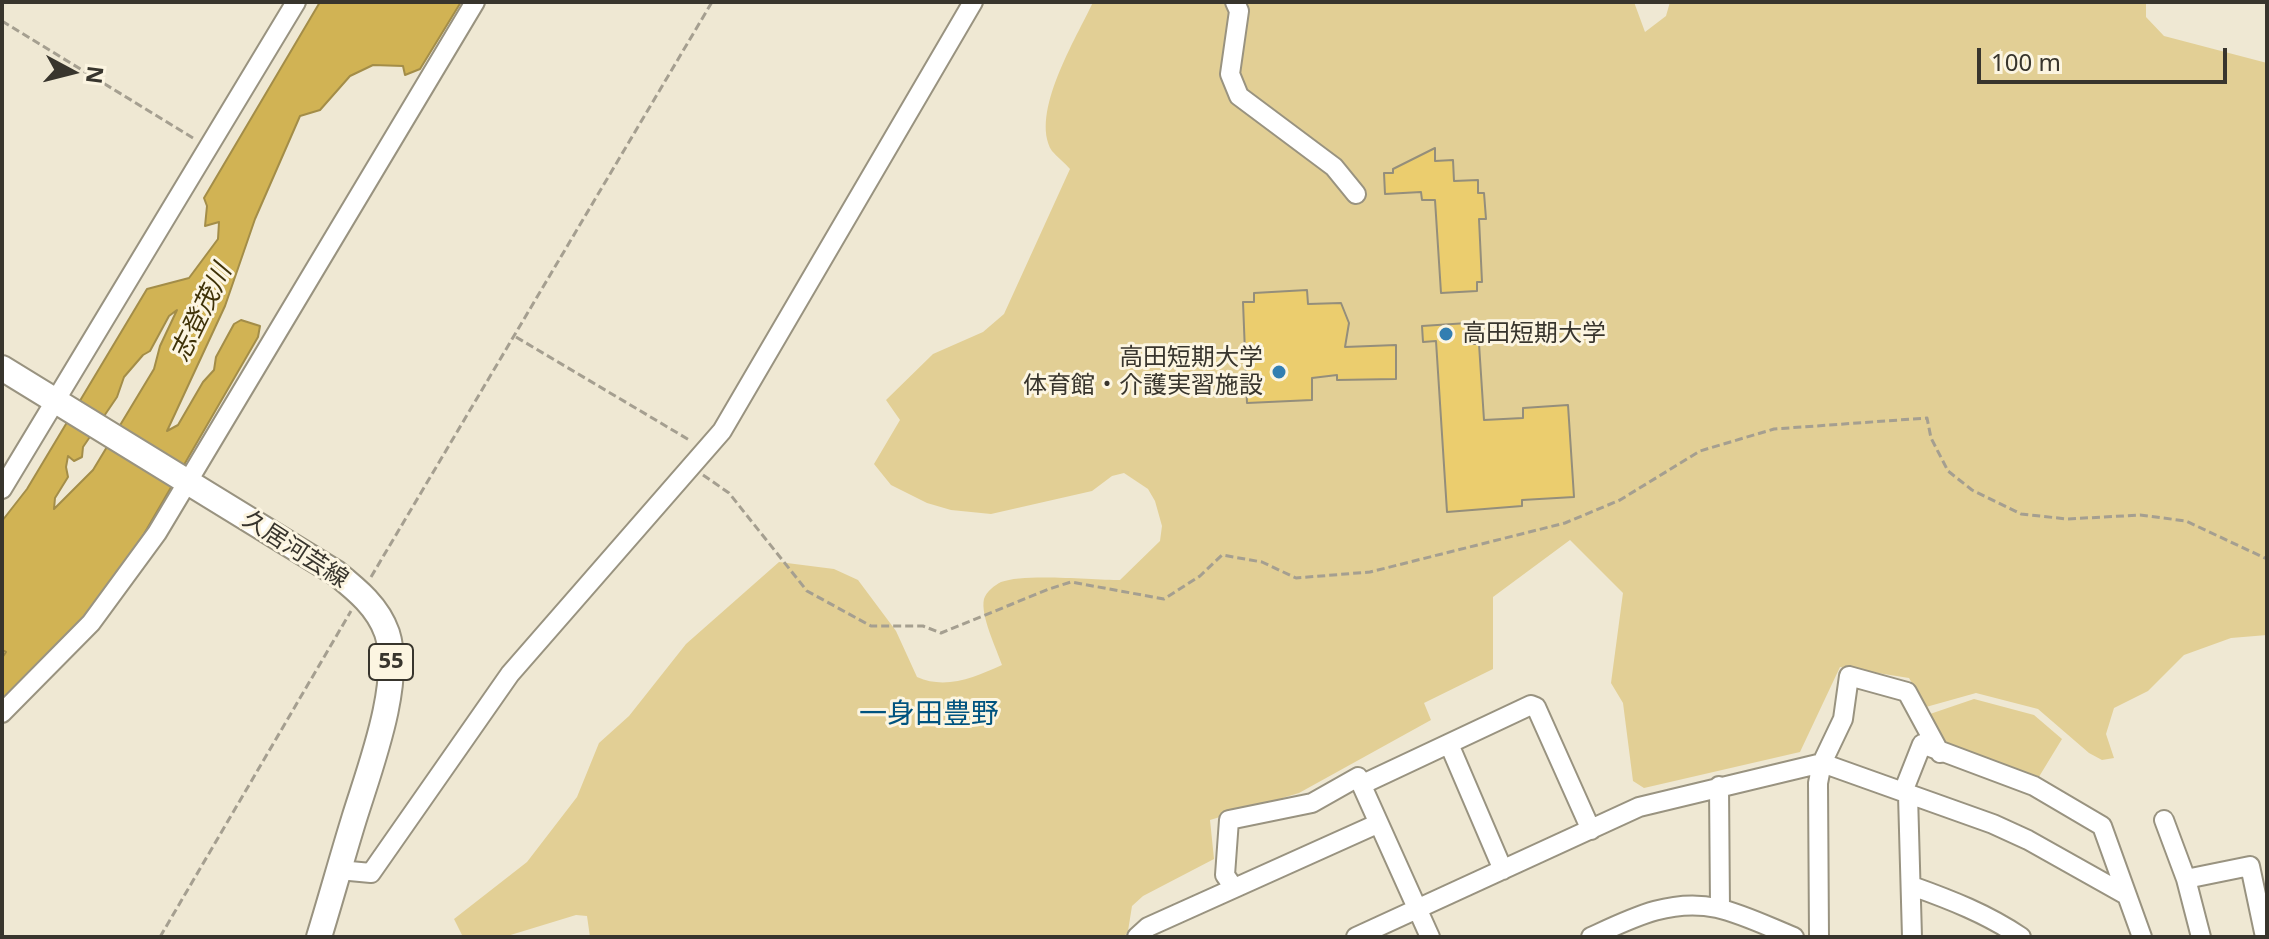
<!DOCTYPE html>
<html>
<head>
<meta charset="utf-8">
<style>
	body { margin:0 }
	#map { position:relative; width:2269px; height:939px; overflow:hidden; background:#efe8d3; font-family:"Noto Sans",sans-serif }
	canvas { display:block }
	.frame { position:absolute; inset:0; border:4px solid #38352d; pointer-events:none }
	.north { position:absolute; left:32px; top:32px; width:80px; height:80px; -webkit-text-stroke:6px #fcf5e1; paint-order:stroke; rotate:97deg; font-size:22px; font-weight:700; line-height:32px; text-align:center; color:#38352d }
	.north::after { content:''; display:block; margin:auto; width:28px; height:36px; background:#38352d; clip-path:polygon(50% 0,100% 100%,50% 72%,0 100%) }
	.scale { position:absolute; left:1977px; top:48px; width:250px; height:36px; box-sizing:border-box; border:4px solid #38352d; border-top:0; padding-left:10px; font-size:24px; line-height:28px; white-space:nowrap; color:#38352d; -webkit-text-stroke:6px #fcf5e1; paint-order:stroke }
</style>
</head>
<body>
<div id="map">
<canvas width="2269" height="939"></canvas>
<div class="frame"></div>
<div class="north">N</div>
<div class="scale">100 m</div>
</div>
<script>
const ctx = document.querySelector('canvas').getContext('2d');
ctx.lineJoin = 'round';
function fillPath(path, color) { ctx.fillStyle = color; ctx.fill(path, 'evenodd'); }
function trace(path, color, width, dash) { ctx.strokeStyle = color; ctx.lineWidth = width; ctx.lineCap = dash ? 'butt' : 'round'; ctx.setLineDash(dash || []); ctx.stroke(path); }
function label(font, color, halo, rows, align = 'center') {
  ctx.font = font + ' "Noto Sans","Noto Sans JP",sans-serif'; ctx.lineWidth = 6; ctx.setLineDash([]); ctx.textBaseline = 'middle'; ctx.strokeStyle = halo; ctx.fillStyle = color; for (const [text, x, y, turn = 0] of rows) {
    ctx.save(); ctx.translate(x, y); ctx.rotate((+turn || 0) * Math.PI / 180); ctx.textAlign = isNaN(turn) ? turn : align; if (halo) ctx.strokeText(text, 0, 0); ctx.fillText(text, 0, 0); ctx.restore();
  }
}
fillPath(new Path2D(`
	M1093,2H1634L1645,32L1666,16L1670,2H2146V17L2164,36L2267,63V635L2231,638L2184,655L2148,691L2114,708L2106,734L2114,758L2102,760L2089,753L2038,709L1976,693L1926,707L1909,678L1840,667L1800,752L1644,788L1633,781L1623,703L1611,683L1623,593L1570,540L1493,597V669L1424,703L1431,720L1299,793L1210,820L1214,859L1143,896L1132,906L1128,931L1124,937H590L587,916L576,915L504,937H463L454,919L527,862L577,797L599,743L629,716L686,644L779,562L834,569L858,580L896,631L917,677C946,690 975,677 1002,665C997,650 980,615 984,599C986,592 995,585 1001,582C1024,573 1093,580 1120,580L1160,541L1162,526L1155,501L1148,489L1124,473L1112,476L1092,491L991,514L951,510L927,503L891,485L874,464L900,420L886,400L933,354L983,332L1004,314L1070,169C1065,163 1057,157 1052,151C1029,114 1077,37 1093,2Z
	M1974,699L2034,715L2062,739L2037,780L1947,744L1930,714Z`), '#e2cf95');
const water = new Path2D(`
	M320,2H461L420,69L405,75L403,66L373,65L350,76L320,110L300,116L255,219L225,306L167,431L178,425L203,382L214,370L216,357L234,324L241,320L260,326L258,337L144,534L91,612L2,705V658L6,652L2,650V521L27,489L147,289L189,278L218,239L219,222L205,226L207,206L204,198ZM177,310L160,346L154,369L93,470L54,509L55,498L68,477L66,467L68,456L74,461L82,457L83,447L117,397L124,377L143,355L150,351L169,316Z`);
fillPath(water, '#d1b354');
trace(water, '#a38d48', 2);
const building = new Path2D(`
	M1435,148V161L1453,160L1454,181L1478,180V193H1484L1486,219H1479L1482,282H1477V291L1441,293L1435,200H1422L1421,192L1385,194L1384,173H1393V169Z
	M1307,290L1308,304L1341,303L1349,323L1345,347L1396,345V379L1337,380V375L1312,378V400L1247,403L1243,302H1254V293Z
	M1468,323L1469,344H1479L1484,420L1523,418V408L1568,405L1574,497L1522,500V506L1447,512L1436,341L1423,342L1422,326Z`);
fillPath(building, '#ebcd6e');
trace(building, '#948e7b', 2);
const minor = new Path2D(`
	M1235,2L1239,11L1230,74L1239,96L1334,167L1356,194
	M2,489L296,2
	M2,713L91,623L157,533L475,2
	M1449,744L1503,870
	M1363,784L1531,705L1536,707L1591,830
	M1719,786L1720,908
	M1903,792L1922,744L2034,786L2102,826L2142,937
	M1908,795L1912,937
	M2164,820L2186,879L2201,937
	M339,870L371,873L510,674L722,431L973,2
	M2186,879L2250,866L2265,937
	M1912,886C1951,900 1987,914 2021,937
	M1234,888L1225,875L1229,820L1312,803L1358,777L1430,937
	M1137,937L1148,927L1377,824
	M1356,937L1639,807L1822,763L1993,824L2028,840L2126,895
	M1591,937C1632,918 1671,898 1717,908C1743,914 1769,927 1794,937
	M1819,937L1818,783L1822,763L1843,719L1849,676L1907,692L1940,753`);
const major = new Path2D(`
	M2,368L336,573C357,590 378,607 387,633C403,683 369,770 354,819C342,858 331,898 319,937`);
trace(minor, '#999380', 22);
trace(major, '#999380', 28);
trace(new Path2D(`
	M2,21L193,138
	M516,337L691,441
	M703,475L729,493L807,591L871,626H923L941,633L1049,589L1071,582L1164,599L1200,576L1222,555L1262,562L1296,578L1370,572L1565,523L1620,500L1700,451L1774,429L1927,418L1931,438L1948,471L1972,490L2021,514L2067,519L2140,515L2186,521L2267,559
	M371,577L712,2
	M160,937L351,611`), '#a59f90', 3, [8, 4]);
trace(minor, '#fff', 18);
trace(major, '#fff', 24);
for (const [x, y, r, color] of [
	[1446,334,8,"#327eb1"],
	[1279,372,8,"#327eb1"]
]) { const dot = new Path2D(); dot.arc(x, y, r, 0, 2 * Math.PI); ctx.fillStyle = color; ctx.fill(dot); trace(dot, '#fcf5e1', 3); }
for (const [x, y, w] of [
	[391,662,44]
]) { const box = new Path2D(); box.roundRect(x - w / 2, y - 18, w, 36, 6); ctx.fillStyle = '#fcf5e1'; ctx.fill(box); trace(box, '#38352d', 2); }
label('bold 22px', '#38352d', null, [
	["55",391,662]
]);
label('24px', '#38352d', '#fcf5e1', [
	["高田短期大学",1462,334],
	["高田短期大学",1263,358,"right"],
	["体育館・介護実習施設",1263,386,"right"]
], 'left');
label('24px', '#38352d', '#fcf5e1', [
	["久居河芸線",295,550,33]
]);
label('italic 26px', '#3f3208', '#fcf5e1', [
	["志登茂川",202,313,-64]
]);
label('28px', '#00537f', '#fcf5e1', [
	["一身田豊野",929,715]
]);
</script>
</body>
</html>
